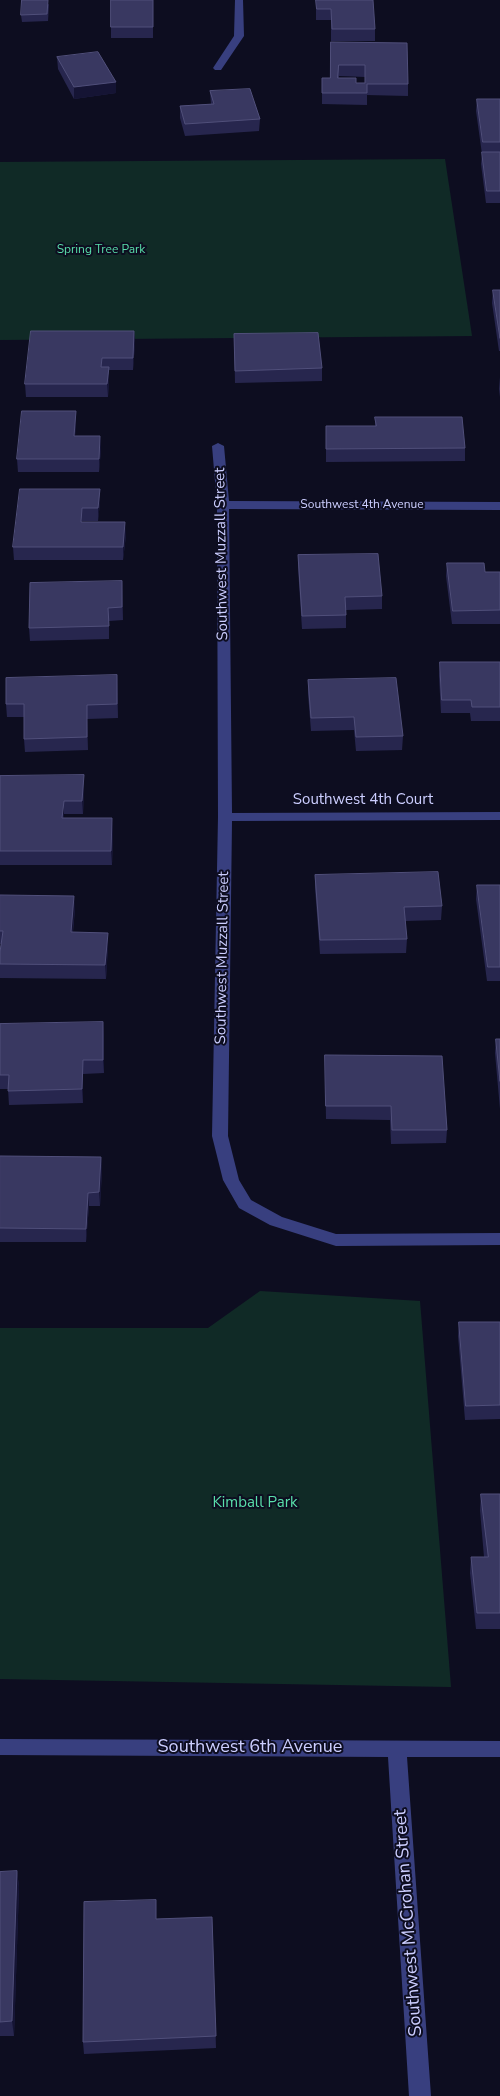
<!DOCTYPE html>
<html>
<head>
<meta charset="utf-8">
<style>
	body { margin:0 }
	canvas { display:block; background:#0d0d20 }
</style>
</head>
<body>
<canvas width="500" height="2096"></canvas>
<script>
const ctx = document.querySelector('canvas').getContext('2d');
ctx.lineJoin = 'round';
function fillPath(path, color) { ctx.fillStyle = color; ctx.fill(path, 'evenodd'); }
function trace(path, color, width, dash) { ctx.strokeStyle = color; ctx.lineWidth = width; ctx.lineCap = dash ? 'butt' : 'round'; ctx.setLineDash(dash || []); ctx.stroke(path); }
function label(font, color, halo, rows, align = 'center') {
  ctx.font = font + ' "Nunito Sans",sans-serif'; ctx.lineWidth = 4; ctx.setLineDash([]); ctx.textBaseline = 'middle'; ctx.strokeStyle = halo; ctx.fillStyle = color; for (const [text, x, y, turn = 0] of rows) {
    ctx.save(); ctx.translate(x, y); ctx.rotate((+turn || 0) * Math.PI / 180); ctx.textAlign = isNaN(turn) ? turn : align; if (halo) ctx.strokeText(text, 0, 0); ctx.fillText(text, 0, 0); ctx.restore();
  }
}
fillPath(new Path2D(`
	M445,159L472,336L0,340V162Z
	M260,1291L420,1301L451,1687L0,1679V1328H208Z`), '#102a26');
fillPath(new Path2D(`
	M235,0H243L244,36L221,70H215L213,68L234,36Z
	M218,443L224,446L229,501L500,502V510L229,509L232,813L500,812V820L232,821L228,1136L239,1180L251,1200L282,1217L336,1234L500,1233V1245L336,1246L270,1225L239,1208L223,1180L212,1136L218,817L217,505L212,446Z
	M0,1739L500,1741V1757H407L431,2096H409L388,1757L0,1755Z`), '#383f7f');
fillPath(new Path2D(`
	M153,0V38H111V27Z
	M316,0L375,29V41H331V20H316Z
	M49,4L48,21L22,22L21,15Z
	M331,42L408,84V96L367,95V105L322,104V78H330ZM339,76L365,77V83H356L339,78Z
	M57,57L116,82V93L74,99L58,69Z
	M210,91L260,119L259,131L185,136L180,118V106L211,104Z
	M477,99H500V203H486L481,164L482,154L476,111Z
	M493,290H500V351H499L492,303Z
	M134,331L135,343L133,370H109V380L108,397H26L25,384Z
	M234,334L322,368V381L235,383Z
	M500,377V397L499,389Z
	M375,417L465,448V461L326,462V426H375Z
	M76,424L75,436L101,449L99,472H18L17,459Z
	M100,489V502L98,521H82V522L126,535L123,560H14L13,547Z
	M298,555L382,596V609L346,610V628L302,629L298,568Z
	M447,563L485,572H500V624H452L446,576Z
	M122,581L123,620L109,621V639L30,641L29,628Z
	M440,662H500V721H471L470,713H441L439,676Z
	M117,675L118,718L87,719L88,750L25,752L24,739V717H7L6,704Z
	M308,680L403,736L402,750L356,751L354,730L311,731L308,694Z
	M0,776L84,789L83,814H64V818L113,831L112,865H0Z
	M315,875L442,906L441,920L405,921L407,939L406,953L320,954L315,888Z
	M477,885H500V981H487L476,899Z
	M0,895L75,909L73,932L108,946L106,979L0,978V952L1,944H0Z
	M0,1024L104,1035V1073L83,1074V1103L9,1105L8,1089H0Z
	M496,1039H500V1109L495,1053Z
	M325,1055L447,1130L446,1143L391,1144L390,1120L326,1119Z
	M0,1156L101,1157L102,1171L100,1206H89L86,1242H0Z
	M459,1322H500V1419L465,1420L458,1336Z
	M481,1494H500V1629H476L470,1573L471,1557H484L480,1510Z
	M17,1871L19,1887L14,2036H0V1872Z
	M212,1917L216,2048L84,2054L83,2042L157,1919Z`), '#27264e');
fillPath(new Path2D(`
	M116,82V93L74,99V87Z
	M134,331L135,343L133,370V358Z
	M109,367V380L108,397L107,384Z
	M76,411V424L74,449V436Z
	M100,436L101,449L99,472V459Z
	M100,489V502L98,521V508Z
	M82,508V521L81,535V522Z
	M125,522L126,535L123,560V547Z
	M84,775V789L83,814L82,801Z
	M64,801V814L63,831L62,818Z
	M112,818L113,831L112,865L111,851Z
	M74,896L75,909L71,946V932Z
	M108,933V946L106,979L105,965Z
	M103,1022L104,1035V1073L103,1060Z
	M83,1060V1103L82,1089Z
	M101,1157L102,1171L100,1206L99,1192Z
	M88,1193L89,1206L86,1242V1229Z
	M17,1871L19,1887L14,2036L12,2021Z`), '#151434');
const building = new Path2D(`
	M22,0H48L47,14L21,15Z
	M111,0H153V27H111Z
	M316,0H373L375,29H332L331,9H317Z
	M331,42L407,43L408,84H367V93H322V78H330ZM339,65H365V83H356V78H338Z
	M98,52L116,82L74,87L57,57Z
	M250,89L260,119L185,124L180,106L214,104L210,91Z
	M477,99H500V142H483Z
	M482,152H500V191H487Z
	M493,290H500V338Z
	M31,331H134L133,358H102L101,367H109L107,384H25Z
	M318,333L322,368L235,371L234,334Z
	M22,411H76L74,436H100L99,459H17Z
	M375,417H462L465,448L326,449V426H376Z
	M20,489H100L98,508H82L81,522H125L123,547H13Z
	M378,554L382,596L345,597L346,615L302,616L298,555Z
	M447,563H484L485,572H500V610L453,611Z
	M122,581V607L108,608L109,626L29,628L30,583Z
	M440,662H500V707H472L471,700H442Z
	M117,675V704L87,705V737L24,739V704H6V678Z
	M396,678L403,736L356,737L354,717L311,718L308,680Z
	M84,775L82,801H64L62,818H112L111,851H0V776Z
	M438,872L442,906L404,907L407,939L320,940L315,875Z
	M477,885H500V967H488Z
	M0,895L74,896L71,932L108,933L105,965L0,964V952L3,931H0Z
	M103,1022V1060H83L82,1089L8,1091L9,1075H0V1024Z
	M496,1039H500V1081Z
	M325,1055L442,1056L447,1130H392L391,1106H326Z
	M0,1156L101,1157L99,1192L88,1193L86,1229L0,1228Z
	M459,1322H500V1405L466,1406Z
	M481,1494H500V1613H477L471,1557H488Z
	M17,1871L12,2021L0,2022V1872Z
	M156,1900V1919L212,1917L216,2036L83,2042L84,1902Z`);
fillPath(building, '#393861');
trace(building, '#504f7a', 1);
label('12px', '#59deaa', '#0d0d20', [
	["Spring Tree Park",101,250]
]);
label('12px', '#ccceff', '#0d0d20', [
	["Southwest 4th Avenue",362,505]
]);
label('15px', '#ccceff', '#0d0d20', [
	["Southwest Muzzall Street",222,554,-91],
	["Southwest 4th Court",363,800],
	["Southwest Muzzall Street",223,958,-89]
]);
label('15px', '#59deaa', '#0d0d20', [
	["Kimball Park",255,1503]
]);
label('18px', '#ccceff', '#0d0d20', [
	["Southwest 6th Avenue",250,1748],
	["Southwest McCrohan Street",409,1923,-94]
]);
</script>
</body>
</html>
